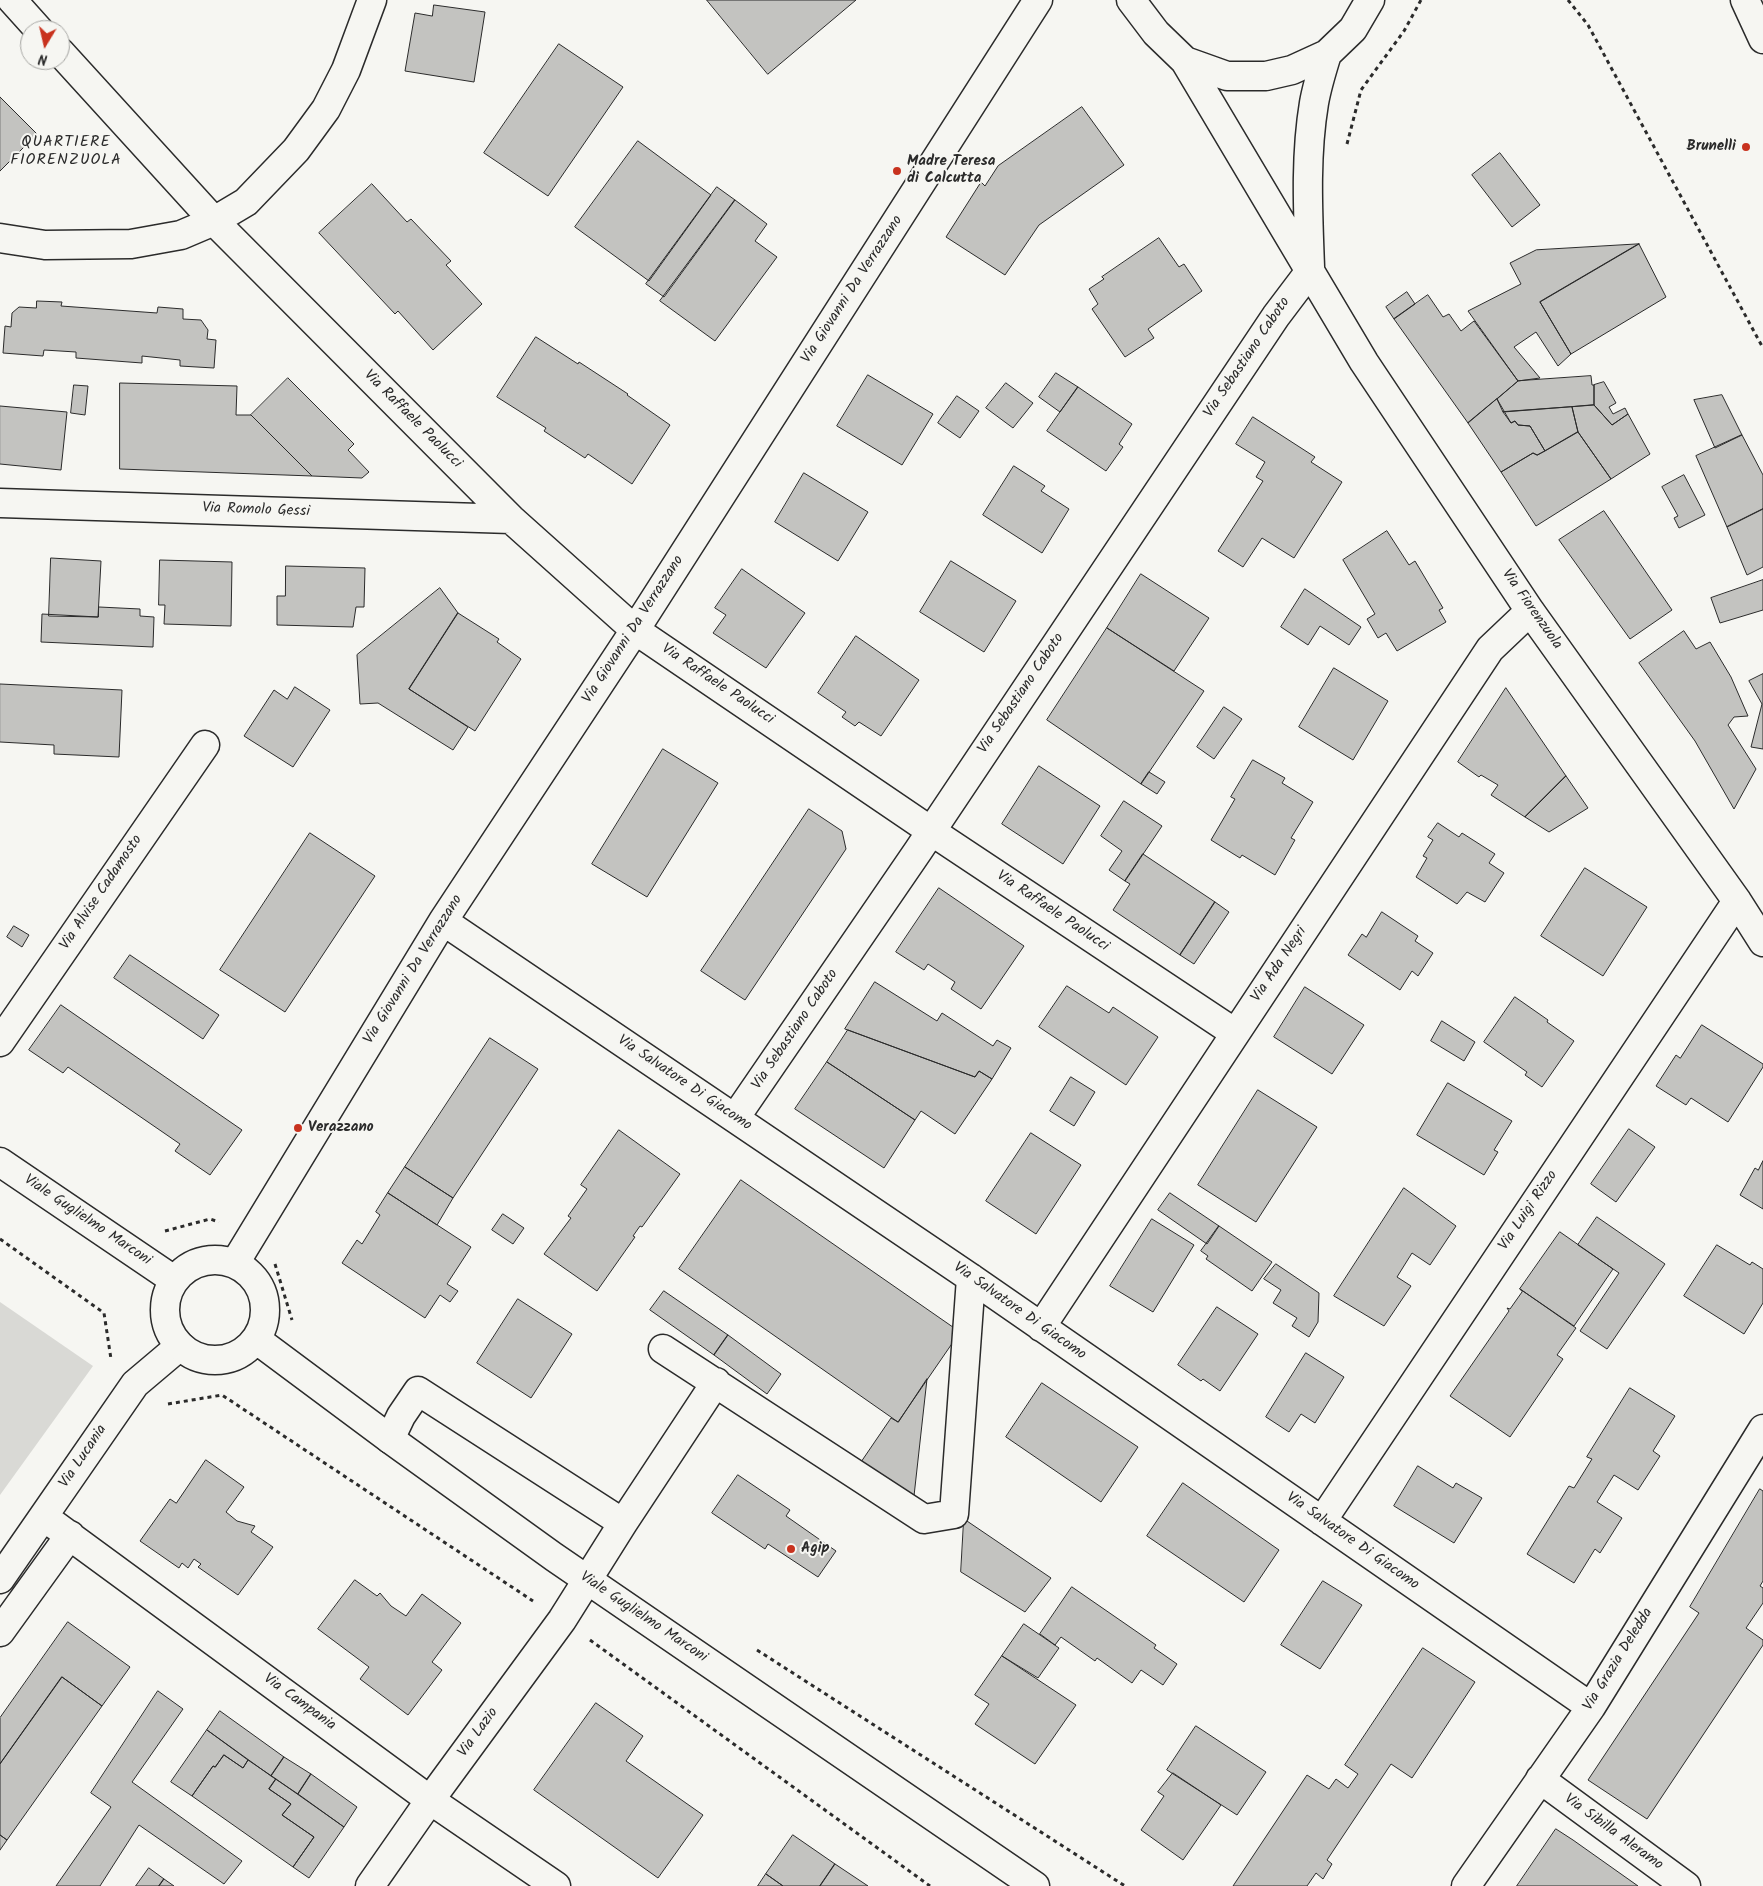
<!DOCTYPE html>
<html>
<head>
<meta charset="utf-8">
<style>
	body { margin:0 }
	#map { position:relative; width:1763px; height:1886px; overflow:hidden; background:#f6f6f2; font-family:Kalam,sans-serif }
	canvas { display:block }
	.north { position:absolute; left:20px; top:20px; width:50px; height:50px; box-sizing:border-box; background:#f6f6f2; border:1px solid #a5a5a2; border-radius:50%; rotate:189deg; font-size:14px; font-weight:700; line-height:20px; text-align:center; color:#2b2b2b }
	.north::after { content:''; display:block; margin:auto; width:18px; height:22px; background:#c8321e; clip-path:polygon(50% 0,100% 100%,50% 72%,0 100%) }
</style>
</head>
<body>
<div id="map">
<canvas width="1763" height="1886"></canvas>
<div class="north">N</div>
</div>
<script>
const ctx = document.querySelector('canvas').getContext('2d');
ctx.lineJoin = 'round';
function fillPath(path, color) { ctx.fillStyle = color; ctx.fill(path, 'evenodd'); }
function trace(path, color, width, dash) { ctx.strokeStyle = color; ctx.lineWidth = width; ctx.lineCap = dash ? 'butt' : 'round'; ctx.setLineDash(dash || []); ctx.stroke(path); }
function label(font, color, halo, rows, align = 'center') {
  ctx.font = font + ' Kalam,sans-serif'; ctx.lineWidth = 4; ctx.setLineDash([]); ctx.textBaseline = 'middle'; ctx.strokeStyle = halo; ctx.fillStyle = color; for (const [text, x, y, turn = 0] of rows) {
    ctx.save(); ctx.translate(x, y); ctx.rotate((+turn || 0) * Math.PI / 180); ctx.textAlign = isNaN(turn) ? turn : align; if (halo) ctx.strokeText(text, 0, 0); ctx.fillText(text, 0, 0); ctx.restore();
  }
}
fillPath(new Path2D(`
	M0,1302L93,1366L0,1495Z`), '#d9d9d5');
const building = new Path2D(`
	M707,0H856L768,74Z
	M434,5L485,12L474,82L405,71L415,13L432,16Z
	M559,44L623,87L548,196L484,153Z
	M0,97L37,134L0,171Z
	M1082,107L1124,165L1039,225L1005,275L946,237L981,182L985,186L998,166Z
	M638,141L711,195L649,281L575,227Z
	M1500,153L1540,205L1512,227L1472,175Z
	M372,184L407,222L411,219L451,261L446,265L482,304L433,350L398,311L395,314L319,233Z
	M717,187L735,200L664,297L646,284Z
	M735,200L767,224L755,241L777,257L715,341L660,301Z
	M1159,238L1179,267L1184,264L1202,291L1148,329L1154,338L1125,357L1092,309L1098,304L1089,289L1104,279L1102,277Z
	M1639,244L1540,302L1571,354L1558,366L1536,332L1514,347L1540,378L1518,381L1468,311L1521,284L1510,263L1536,250Z
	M1639,244L1666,297L1571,354L1540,302Z
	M1407,292L1415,304L1394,319L1386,307Z
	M1428,295L1443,317L1449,314L1461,331L1474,321L1518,381L1468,423L1394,319Z
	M37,301L62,302L61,306L157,313L158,307L183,309V319L201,320L208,330L207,339L216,340L214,368L180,366V360L142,356V363L76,358V352L44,350L43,356L3,353L5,326L11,327L12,313L19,307L36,308Z
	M536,337L578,364L579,362L628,394L627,395L670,425L632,484L588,454L585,458L544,431L546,428L497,397Z
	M1056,373L1078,387L1060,412L1039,397Z
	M868,375L933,414L902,465L837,426Z
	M1591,376L1592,385H1594V405L1503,412L1497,399L1518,381Z
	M288,378L354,444L348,450L369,472L362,478L312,476L251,415Z
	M1604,382L1616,403L1609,407L1613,414L1625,408L1628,414L1612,425L1594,405V385Z
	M120,383L237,386L236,415H251L312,476L120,469Z
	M1006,383L1033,403L1013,428L986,408Z
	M74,385L88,386L85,415L71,413Z
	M1078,387L1132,424L1119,444L1123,447L1106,471L1047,431Z
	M1722,395L1742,435L1715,448L1694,400Z
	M957,396L979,411L960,438L938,423Z
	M1497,399L1511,423L1515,421L1518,425L1530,426L1545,451L1537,455L1533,453L1501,472L1468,423Z
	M1594,405L1612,425L1628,414L1650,454L1611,479L1578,432L1572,407Z
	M0,406L67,412L61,470L0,464Z
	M1572,407L1578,432L1545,451L1530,426L1518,425L1515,421L1511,423L1503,412Z
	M1253,417L1315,457L1311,462L1342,482L1294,558L1262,538L1243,567L1218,551L1263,481L1256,477L1265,462L1236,444Z
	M1578,432L1611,479L1536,526L1501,472L1533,453L1537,455Z
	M1742,435L1763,475V509L1727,527L1696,456Z
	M1014,466L1045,486L1041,491L1069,509L1042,553L983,515Z
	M804,473L868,512L838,561L775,522Z
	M1684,475L1705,515L1679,528L1674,518L1678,516L1662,487Z
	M1763,509V567L1747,575L1727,527Z
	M1604,511L1672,610L1630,639L1559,540Z
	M1387,531L1409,565L1415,561L1443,608L1439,610L1446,622L1397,651L1386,633L1378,638L1367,619L1375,614L1343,560Z
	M51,558L101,561L98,617L49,616Z
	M160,560L232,562L231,626L164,624L165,605H159Z
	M951,561L1016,601L984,652L920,612Z
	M286,566L365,568L364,607H356L353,627L277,625V596H285Z
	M742,569L805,613L766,668L713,633L726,615L715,608Z
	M1141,574L1209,618L1174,671L1107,628Z
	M1763,580V610L1720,623L1711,598Z
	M440,588L458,613L409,689L468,727L453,750L378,703L360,704L357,655Z
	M1305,589L1361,627L1349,645L1320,626L1308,645L1281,627Z
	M99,607L140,609V616L154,617L153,647L41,642L42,614L98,617Z
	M458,613L499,639L497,642L521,659L475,731L409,689Z
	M1107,628L1204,691L1141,784L1047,720Z
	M1684,631L1696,649L1710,642L1731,677L1748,716L1734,717L1728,725L1756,769L1734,809L1695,741L1639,663Z
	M856,636L919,680L881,736L859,722L855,726L842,717L846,712L818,693Z
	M1334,668L1388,701L1353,760L1299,727Z
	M1763,674V749L1751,747L1762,704L1749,681Z
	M0,684L122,690L119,757L54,754V745L0,742Z
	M295,687L330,710L293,767L244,736L274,690L287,699Z
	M1506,688L1566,776L1525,817L1491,795L1498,785L1481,775L1479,777L1458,762Z
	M1224,707L1242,719L1214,759L1197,747Z
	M663,749L718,783L647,897L592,864Z
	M1253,760L1285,778L1282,783L1313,802L1291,838L1295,840L1275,875L1242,855L1240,858L1211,840L1235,799L1231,797Z
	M1039,766L1100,806L1063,864L1002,824Z
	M1149,772L1165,782L1157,794L1141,784Z
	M1566,776L1588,808L1549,832L1525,817Z
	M1124,801L1162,826L1125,881L1109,870L1122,851L1101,836Z
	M809,809L842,831L846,849L745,1000L701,971Z
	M1438,823L1459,837L1462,833L1495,854L1489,863L1504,873L1485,902L1467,892L1457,904L1416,877L1427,858L1423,856L1433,840L1428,837Z
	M310,833L375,876L285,1012L220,970Z
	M1143,854L1215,902L1180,955L1113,910L1130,884L1125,881Z
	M1585,868L1647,907L1603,976L1541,936Z
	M939,888L1024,946L981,1009L951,989L955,982L928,964L924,970L896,952Z
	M1215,902L1229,912L1194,964L1180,955Z
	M1382,912L1418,936L1415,941L1433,953L1418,976L1412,971L1400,990L1348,955L1362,934L1366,937Z
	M14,926L29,935L22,947L7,937Z
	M130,955L219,1015L203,1039L114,978Z
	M875,982L937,1021L942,1013L993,1046L997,1040L1011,1048L992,1079L979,1071L975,1077L845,1029Z
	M1067,986L1109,1013L1113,1007L1158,1037L1126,1085L1039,1027Z
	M1305,987L1364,1025L1332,1074L1274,1037Z
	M1515,997L1548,1020L1547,1022L1574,1041L1542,1087L1525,1075L1527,1072L1484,1042Z
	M61,1005L242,1130L210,1175L175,1151L180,1144L68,1067L63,1073L29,1050Z
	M1442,1021L1475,1042L1464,1061L1431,1041Z
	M1702,1025L1763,1064V1067L1728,1122L1691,1098L1686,1105L1656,1086L1676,1055L1680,1058Z
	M848,1030L975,1077L979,1071L992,1079L955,1134L921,1111L915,1120L827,1062Z
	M490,1038L538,1069L453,1198L405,1167Z
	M827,1062L915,1120L884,1168L795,1109Z
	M1071,1077L1095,1092L1074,1126L1050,1111Z
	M1448,1083L1512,1121L1494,1150L1498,1152L1484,1175L1417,1135Z
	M1258,1090L1317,1127L1256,1222L1198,1185Z
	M1629,1129L1655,1147L1616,1202L1591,1184Z
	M619,1130L680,1174L642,1227L640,1226L633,1236L635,1237L597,1291L544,1254L571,1218L568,1216L587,1189L581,1185Z
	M1031,1133L1081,1165L1036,1234L986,1201Z
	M1763,1161V1209L1740,1195L1755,1168L1758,1170Z
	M405,1167L453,1198L437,1225L388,1193Z
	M741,1180L960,1332L898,1422L679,1269Z
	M1404,1188L1456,1226L1430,1265L1412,1253L1397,1277L1411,1286L1384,1326L1334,1296Z
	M388,1193L471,1247L447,1284L458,1291L450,1302L440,1295L425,1318L342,1263L357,1240L362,1244L380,1215L376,1212Z
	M1170,1193L1219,1226L1207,1244L1158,1210Z
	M503,1214L524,1228L513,1244L492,1230Z
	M1597,1217L1665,1264L1607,1349L1580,1331L1619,1273L1578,1245Z
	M1152,1219L1194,1245L1153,1312L1110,1286Z
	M1219,1226L1272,1262L1252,1291L1206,1259L1208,1256L1201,1251Z
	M1560,1232L1613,1269L1574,1326L1520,1289Z
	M1717,1245L1750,1265L1752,1262L1763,1269V1303L1744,1334L1684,1296Z
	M1276,1264L1319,1293L1318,1322L1309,1337L1292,1326L1297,1318L1273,1303L1281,1290L1264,1279Z
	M1520,1289L1576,1328L1557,1355L1563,1359L1510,1437L1450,1396L1509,1311L1507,1308L1510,1309L1522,1292Z
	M664,1291L728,1335L714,1355L650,1310Z
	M518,1299L572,1334L531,1398L477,1363Z
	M1217,1307L1258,1334L1220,1391L1203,1379L1201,1381L1178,1365Z
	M728,1335L781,1374L767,1394L714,1355Z
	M1306,1353L1344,1377L1315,1423L1301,1414L1289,1432L1266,1417Z
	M927,1379L914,1496L861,1462L891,1418L898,1422Z
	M1042,1383L1138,1447L1101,1502L1006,1437Z
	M1630,1388L1675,1416L1653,1451L1660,1456L1638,1490L1614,1475L1597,1502L1622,1518L1600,1553L1595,1549L1574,1583L1527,1554L1569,1486L1574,1488L1592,1459L1587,1457Z
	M206,1460L244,1487L226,1512L237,1521L255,1526L251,1532L273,1547L238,1595L198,1567L201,1564L194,1559L188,1568L182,1563L179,1568L140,1541L170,1499L176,1503Z
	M1418,1466L1453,1488L1456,1483L1482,1498L1454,1543L1394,1506Z
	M738,1475L790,1510L786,1516L836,1551L818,1577L768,1544L765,1549L712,1513Z
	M1183,1483L1279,1550L1244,1602L1147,1536Z
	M1760,1489L1763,1491V1581L1760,1586L1763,1588V1603L1746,1628L1763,1640V1645L1647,1819L1588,1780L1699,1613L1690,1607Z
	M964,1519L1051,1578L1025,1612L961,1572Z
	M355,1580L377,1596L380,1593L391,1606L406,1616L422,1594L461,1623L432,1662L442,1670L408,1715L360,1679L369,1667L318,1629Z
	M1323,1581L1362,1605L1320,1669L1281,1645Z
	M1072,1587L1156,1645L1154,1648L1177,1664L1163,1685L1141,1670L1132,1683L1097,1658L1095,1661L1061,1637L1055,1645L1040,1634Z
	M68,1622L130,1667L102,1706L62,1677L0,1764V1718Z
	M1024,1624L1059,1648L1038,1678L1002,1656Z
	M1423,1648L1475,1682L1412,1778L1391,1764L1327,1860L1332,1864L1323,1879L1316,1873L1307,1886H1233L1307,1775L1329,1789L1336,1779L1348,1788L1358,1774L1345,1765Z
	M1002,1656L1076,1705L1035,1764L975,1724L989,1704L975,1695Z
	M62,1677L102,1706L7,1840L0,1835V1764Z
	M158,1691L183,1709L132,1782L242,1861L224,1884L139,1825L100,1886H56L111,1807L91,1793Z
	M596,1703L643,1736L626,1761L703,1815L658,1878L534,1790Z
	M220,1711L284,1757L271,1776L207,1730Z
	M1196,1726L1266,1772L1237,1815L1167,1770Z
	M207,1730L248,1760L243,1768L224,1755L215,1767L213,1766L192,1796L171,1782Z
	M224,1755L243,1768L248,1760L276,1779L269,1789L291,1804L282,1815L314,1837L293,1867L192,1796L213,1766L215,1767Z
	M284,1757L311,1774L298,1794L271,1776Z
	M1173,1773L1221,1805L1183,1860L1141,1830L1164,1796L1158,1792Z
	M311,1774L357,1807L344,1827L298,1794Z
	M276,1779L344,1827L309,1878L293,1867L314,1837L282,1815L291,1804L269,1789Z
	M1556,1829L1573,1840L1638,1886H1517Z
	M0,1835L7,1840L0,1850Z
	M793,1835L835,1864L820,1886H783L766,1874Z
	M835,1864L868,1886H820Z
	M149,1868L164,1879L159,1886H136Z
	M766,1874L783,1886H758Z
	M164,1879L174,1886H159Z`);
fillPath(building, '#c3c3c0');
trace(building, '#2b2b2b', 1);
const minor = new Path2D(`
	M12,0L39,30
	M1131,0L1156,33L1185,61L1227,76H1266L1292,70L1327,54L1353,29L1370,0
	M1745,0L1763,39
	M60,52L214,221L511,519L635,630L931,831L1235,1033
	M1185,61L1364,362L1530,611L1737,901L1763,942
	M0,238L45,245L131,244L181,235L214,221L246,202L296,150L326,109L346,70L372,0
	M1310,267C1308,212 1305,157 1314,103C1317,86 1322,70 1327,54
	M0,503L511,519
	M443,921L971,1278L1591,1707
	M0,1042L205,745
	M735,1118L918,851L1276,316L1310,271
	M235,1263L443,921L635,630L1038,0
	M1041,1327L1490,649L1530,611
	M663,1349L924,1519L954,1514L971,1278
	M390,1439L401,1416L418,1391L623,1523
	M44,1517L430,1800L556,1886
	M1322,1521L1737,901
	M0,1579L135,1384L180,1346
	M0,1632L70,1535
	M1540,1779L1686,1886
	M370,1886L430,1800L562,1620L623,1523L716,1382
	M1466,1886L1591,1707L1763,1429`);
const major = new Path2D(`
	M0,1162L174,1280
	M165 1310a50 50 0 1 1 100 0a50 50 0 1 1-100 0Z
	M257,1340L390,1439L554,1557L1035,1886`);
trace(minor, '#2b2b2b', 31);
trace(major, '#2b2b2b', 31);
trace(new Path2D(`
	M1568,0L1588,25L1763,348
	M1347,144L1361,90L1404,31L1421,0
	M165,1231L210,1219L219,1222
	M0,1239L104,1313L111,1359
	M275,1264L292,1320
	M168,1404L222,1395L533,1601
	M590,1640L930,1886
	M757,1650L1125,1886`), '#2b2b2b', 3, [4, 4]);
trace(minor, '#f6f6f2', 28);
trace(major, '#f6f6f2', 28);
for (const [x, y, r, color] of [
	[1746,147,5,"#c8321e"],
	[897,171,5,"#c8321e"],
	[298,1128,5,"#c8321e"],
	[791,1549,5,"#c8321e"]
]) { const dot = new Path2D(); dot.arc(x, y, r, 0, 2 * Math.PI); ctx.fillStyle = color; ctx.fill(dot); trace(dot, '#f6f6f2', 2); }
label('bold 15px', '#2b2b2b', '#f6f6f2', [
	["Brunelli",1736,147,"right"],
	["Madre Teresa",907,162],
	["di Calcutta",907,179],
	["Verazzano",308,1128],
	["Agip",801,1549]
], 'left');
label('15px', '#2b2b2b', '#f6f6f2', [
	["Via Giovanni Da Verrazzano",853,290,-57],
	["Via Sebastiano Caboto",1248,358,-56],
	["Via Raffaele Paolucci",412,420,45],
	["Via Romolo Gessi",256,511,2],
	["Via Fiorenzuola",1531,610,55],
	["Via Giovanni Da Verrazzano",634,630,-57],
	["Via Raffaele Paolucci",717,685,34],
	["Via Sebastiano Caboto",1022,694,-56],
	["Via Alvise Cadamosto",102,893,-56],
	["Via Raffaele Paolucci",1052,912,34],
	["Via Ada Negri",1280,965,-56],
	["Via Giovanni Da Verrazzano",414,970,-58],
	["Via Sebastiano Caboto",796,1030,-56],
	["Via Salvatore Di Giacomo",684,1084,34],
	["Via Luigi Rizzo",1529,1211,-56],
	["Viale Guglielmo Marconi",87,1221,34],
	["Via Salvatore Di Giacomo",1019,1312,35],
	["Via Lucania",84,1457,-56],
	["Via Salvatore Di Giacomo",1352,1542,35],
	["Viale Guglielmo Marconi",643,1618,34],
	["Via Grazia Deledda",1619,1660,-58],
	["Via Campania",299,1703,36],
	["Via Lazio",479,1733,-54],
	["Via Sibilla Aleramo",1613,1833,36]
]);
ctx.letterSpacing = '1px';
label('16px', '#2b2b2b', '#f6f6f2', [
	["QUARTIERE",66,143],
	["FIORENZUOLA",66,161]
]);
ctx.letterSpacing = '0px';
</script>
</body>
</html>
